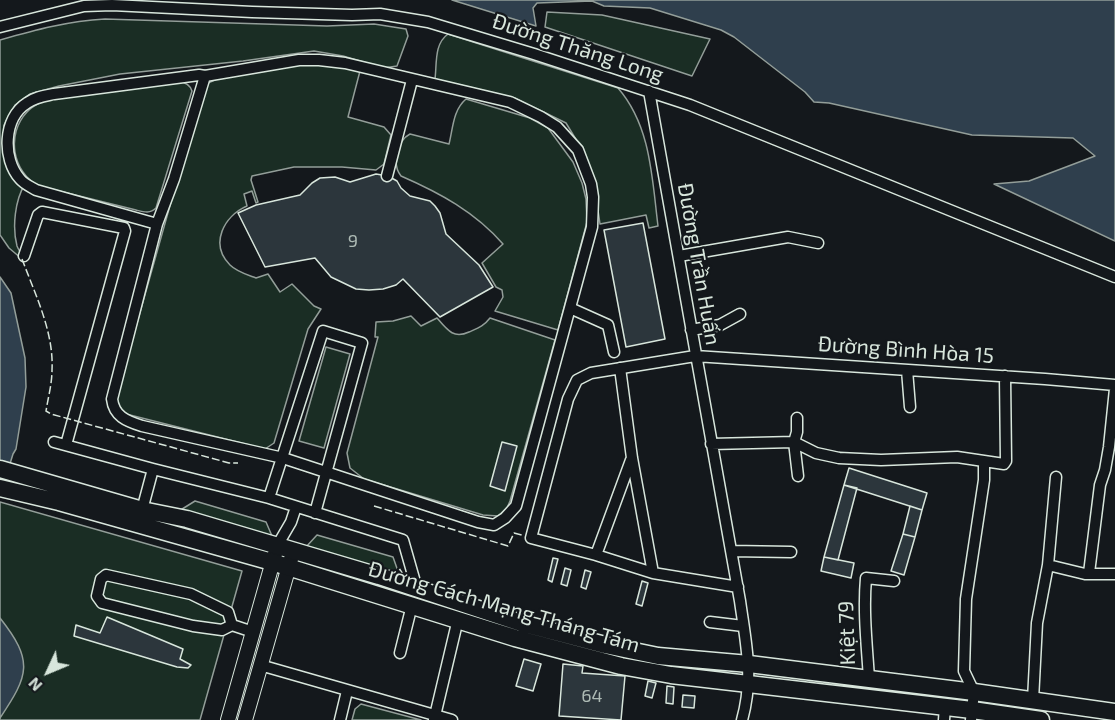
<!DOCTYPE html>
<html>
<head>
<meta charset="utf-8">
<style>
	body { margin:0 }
	#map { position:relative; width:1115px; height:720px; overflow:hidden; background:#14181c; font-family:"Exo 2",sans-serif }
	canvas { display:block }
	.north { position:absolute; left:18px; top:642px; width:60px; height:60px; -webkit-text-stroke:4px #14181c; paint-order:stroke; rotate:226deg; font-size:16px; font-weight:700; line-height:24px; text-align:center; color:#d8e6dc }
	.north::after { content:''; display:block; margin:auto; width:21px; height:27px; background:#d8e6dc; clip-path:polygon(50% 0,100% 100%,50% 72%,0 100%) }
</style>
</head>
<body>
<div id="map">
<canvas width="1115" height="720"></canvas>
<div class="north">N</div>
</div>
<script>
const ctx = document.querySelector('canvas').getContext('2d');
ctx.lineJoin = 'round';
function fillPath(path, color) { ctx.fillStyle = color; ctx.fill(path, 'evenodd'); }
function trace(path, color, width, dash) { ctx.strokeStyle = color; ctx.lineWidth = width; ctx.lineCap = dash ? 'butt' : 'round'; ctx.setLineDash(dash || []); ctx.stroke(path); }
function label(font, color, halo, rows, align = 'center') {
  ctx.font = font + ' "Exo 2",sans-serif'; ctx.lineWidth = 4.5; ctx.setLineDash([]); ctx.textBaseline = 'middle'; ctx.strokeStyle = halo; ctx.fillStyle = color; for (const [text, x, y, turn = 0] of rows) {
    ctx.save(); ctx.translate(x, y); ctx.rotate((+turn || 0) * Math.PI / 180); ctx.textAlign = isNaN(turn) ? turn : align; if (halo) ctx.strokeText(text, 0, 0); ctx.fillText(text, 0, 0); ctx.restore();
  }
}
const green = new Path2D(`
	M547,12L602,15L710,39L692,76L545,27Z
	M105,19L327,26L374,24L406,29L408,36L397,66L384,68L343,56L314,51L243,61L120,74L59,86L30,94L15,105L4,125V139L25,184C15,200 12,227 17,246C19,251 22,253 22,259L9,248L0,235V40C35,30 68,21 105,19Z
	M448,34L618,88C651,126 652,178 658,226L649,228L646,215L600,224L593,176L583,151L566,123L515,98L435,79C437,63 434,44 448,34Z
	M305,64H334L360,71L348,117L384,127L391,135L384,164L376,170L342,167H294L252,176L251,180L258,202L256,203L252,191L244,194L247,206C224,216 209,244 230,265C237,272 248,275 256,278L268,274L280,292L292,284L314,306L321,309L308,329L274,443L265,449L126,414L120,410L116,398L201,95L206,84L219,78Z
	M178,81C184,82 190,84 192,91L156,208C150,214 144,212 136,210L39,186C12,172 6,134 27,112C32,106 40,103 47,99Z
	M466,99L530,118L548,128L573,162L582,183L586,199L587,222L558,330L495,311L503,297L502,290L496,287L482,263L503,244C475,212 440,193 401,176C391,164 398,140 410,134L449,144C453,128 453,110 466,99Z
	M411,316L421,326L437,318C448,331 454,339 469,332C478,328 484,326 490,318L555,340L510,501L507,508L498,516L483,515L364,479L350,468L347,453L378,337H375L376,322L393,321Z
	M326,347L350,354L324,448L299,441Z
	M195,501L266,522L272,536L179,511Z
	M0,502L242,571L200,720H0Z
	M317,535L393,557L399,574L306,547Z
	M361,704L421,720H352L355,709Z`);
fillPath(green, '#1a2d24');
trace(green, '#939e99', 1.5);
const water = new Path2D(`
	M452,0H1115V241L994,184L1029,181L1095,156L1073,138L972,135L829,103L814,102L805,92L734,37L721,30L650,8L604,6L592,1L537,3L533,8L536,26Z
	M0,277L11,293L25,358L26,387L16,449L13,454L0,496Z
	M0,618C34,661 29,675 0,718Z`);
fillPath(water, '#2f3f4d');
trace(water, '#939e99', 1.5);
const building = new Path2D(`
	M376,174L388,176L397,181L401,188L410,196L430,201L435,206L440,213L446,234L479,265L493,287L440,317L403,279L396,285L383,289L369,290L356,289L331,277L315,258L265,267L238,213L256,205L300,195L312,183L320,178L335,177L350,182Z
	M643,223L665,339L626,347L604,230Z
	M502,442L517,446L505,491L490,486Z
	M849,468L927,493L922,510L844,485Z
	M844,485L857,488L838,560L824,557Z
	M910,506L922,510L915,537L903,534Z
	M903,534L915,537L904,575L891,571Z
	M824,557L854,563L851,578L821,571Z
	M553,558L558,559L552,582L548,580Z
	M565,568L571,570L567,586L561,584Z
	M585,570L591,572L586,589L581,587Z
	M642,581L648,583L642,606L636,604Z
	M107,617L183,649L180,659L191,665L188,668L177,667L74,636L76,625L100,633Z
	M524,659L541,664L533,691L516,686Z
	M563,664L583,666L582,673L625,676L621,720L559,716Z
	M648,681L656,683L652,698L645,696Z
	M667,686L674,687L673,704L666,703Z
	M683,695L695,696L694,708L682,707Z`);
fillPath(building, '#2c363c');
trace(building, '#d8e6dc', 1.5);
const minor = new Path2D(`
	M0,27L84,6L112,5L252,12L352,15L380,14L428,22L534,54L690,105L1115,277
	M649,91L740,601C746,644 754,677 742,720
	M387,176L412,80
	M157,224L36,190C31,187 24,184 20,179C2,159 3,118 27,103C35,97 44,96 54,94L199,75L205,76L174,179L157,224L112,399C114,416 126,421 142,426L283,458L478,522L494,525L505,518L516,506L592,227L593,197L591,184L578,150L557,127L541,117L510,102L345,63L319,60H299L205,76
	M24,256L38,215L42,212L124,228L125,231L66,445
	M679,256L788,237L818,243
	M570,308L608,325L614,352
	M691,330L720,325L740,314
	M620,368L632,458L653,573
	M907,370L910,407
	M54,442L153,469L269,498L403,540L417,589
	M711,444L794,442L797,432V418
	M798,476L794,442L816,453L839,458L881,460L957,457L1004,464L1006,461L1005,376
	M269,498L323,331L362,343L315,513
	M142,510L153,469
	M277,546L291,522L296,507
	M731,551L791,552
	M596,555L631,460
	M1048,565L1056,477
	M1089,573L1100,485L1105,470L1109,447L1115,389
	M106,575L191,594L228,612L232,625L222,630L193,626L102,603L97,596L101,579Z
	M738,587L653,573L596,555L531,538L568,399L577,380L591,373L695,356L1045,379L1115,385
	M710,622L743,626
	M232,625L253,632
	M400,653L412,605
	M260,665L452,720
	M869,679C867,646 863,612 866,578L894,581
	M1033,700L1037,623L1048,565L1085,574H1115
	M340,720L347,691
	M434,720L458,619
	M944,720L945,707
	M971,720L974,692L964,671L966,599L984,480V462`);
const major = new Path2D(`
	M228,720L275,554
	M245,720L291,559`);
const highway = new Path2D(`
	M0,469L142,510L187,519L379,576L521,623L605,645L658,656L749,664L974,692L1115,712
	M0,488L59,502L272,562L515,638L621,666L671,675L972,710L1041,720`);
trace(minor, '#d8e6dc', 13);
trace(major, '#d8e6dc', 16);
trace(highway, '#d8e6dc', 19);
trace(minor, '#14181c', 10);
trace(major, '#14181c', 14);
trace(highway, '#14181c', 16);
trace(new Path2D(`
	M22,259C35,294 54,332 52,370C52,384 48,398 46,411L51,414L229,463H238
	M374,506L508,546L514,533L522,535`), '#d8e6dc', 1.5, [8, 3]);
label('18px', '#adbab4', null, [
	["9",353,241],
	["64",592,696]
]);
label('21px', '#d8e6dc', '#14181c', [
	["Đường Thăng Long",578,48,18],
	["Đường Trần Huấn",699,264,80],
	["Đường Bình Hòa 15",906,350,4],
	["Đường Cách Mạng Tháng Tám",504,607,16],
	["Kiệt 79",847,633,-92]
]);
</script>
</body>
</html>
